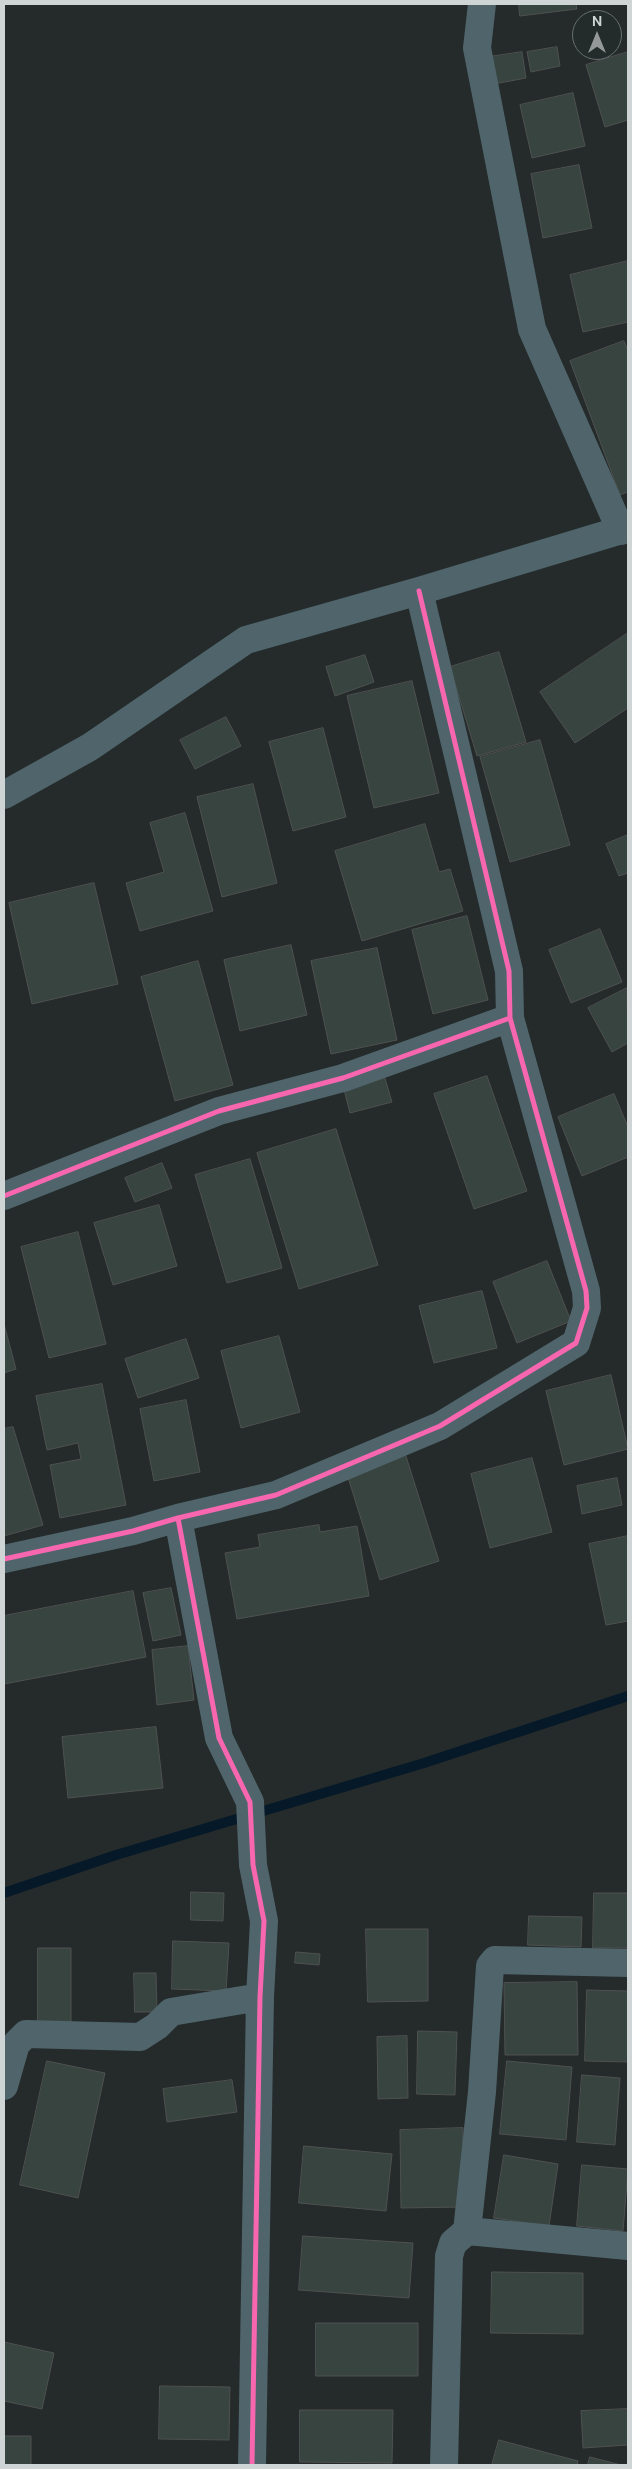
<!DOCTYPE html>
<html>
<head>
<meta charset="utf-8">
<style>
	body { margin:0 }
	#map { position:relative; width:632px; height:2469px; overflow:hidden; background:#252a2a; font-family:"DM Sans",sans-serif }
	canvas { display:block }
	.frame { position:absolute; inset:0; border:5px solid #cfd4d4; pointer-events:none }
	.north { position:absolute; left:572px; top:10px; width:50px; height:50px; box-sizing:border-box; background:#232c2b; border:1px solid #686f6f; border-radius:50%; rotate:0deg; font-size:14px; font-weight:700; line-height:20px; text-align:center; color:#cfd4d4 }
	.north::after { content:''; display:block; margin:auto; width:18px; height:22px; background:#949898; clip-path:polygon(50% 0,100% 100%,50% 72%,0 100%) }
</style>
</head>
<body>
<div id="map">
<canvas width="632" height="2469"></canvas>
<div class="frame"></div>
<div class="north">N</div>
</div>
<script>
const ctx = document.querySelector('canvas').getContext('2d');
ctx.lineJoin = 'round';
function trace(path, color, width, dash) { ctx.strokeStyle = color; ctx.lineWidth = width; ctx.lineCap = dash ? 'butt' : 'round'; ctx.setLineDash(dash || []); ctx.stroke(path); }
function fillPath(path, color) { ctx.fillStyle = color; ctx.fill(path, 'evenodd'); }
trace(new Path2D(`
	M4,1893L116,1855L424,1763L628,1696`), '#051929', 10);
const building = new Path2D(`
	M519,4H576L577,9L520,16Z
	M557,47L560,66L531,72L527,52Z
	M522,52L526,78L494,84L489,57Z
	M628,52V120L605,127L586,65Z
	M573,93L585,146L532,158L520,105Z
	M579,165L592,228L543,238L531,174Z
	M628,261V322L583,332L570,275Z
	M624,341L628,351V492L620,495L570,361Z
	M628,633V708L575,743L540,692Z
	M499,652L526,742L477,756L450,667Z
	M365,655L374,682L335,696L326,667Z
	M412,681L439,793L374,808L347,696Z
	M226,717L241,746L195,769L180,740Z
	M323,728L346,817L293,831L269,742Z
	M540,740L570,845L510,862L480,757Z
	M253,784L277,883L222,897L197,797Z
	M185,813L213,911L140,931L126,883L164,872L150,823Z
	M425,824L439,872L450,869L463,911L362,941L335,851Z
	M628,835V873L619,876L606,844Z
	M94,883L118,984L32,1004L9,903Z
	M467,916L488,1000L433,1014L412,930Z
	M600,929L622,982L571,1003L549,950Z
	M291,945L307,1015L240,1031L224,960Z
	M377,948L397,1040L331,1054L311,961Z
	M198,961L233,1085L175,1101L141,977Z
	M627,988L628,1043L612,1052L588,1008Z
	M384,1075L392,1102L350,1113L343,1086Z
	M487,1076L527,1191L474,1209L434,1094Z
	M614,1094L628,1127V1157L582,1176L558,1117Z
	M336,1129L378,1265L299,1289L257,1153Z
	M250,1159L282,1268L227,1283L195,1175Z
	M162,1163L172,1188L135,1202L125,1178Z
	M159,1205L177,1266L113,1285L94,1223Z
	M78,1232L106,1344L49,1358L21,1247Z
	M547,1261L571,1321L517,1343L493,1282Z
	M482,1291L497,1348L434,1363L419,1306Z
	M4,1324L16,1369L4,1373Z
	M279,1336L300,1412L241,1428L221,1351Z
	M186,1339L199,1378L138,1398L125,1359Z
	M611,1375L628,1449L564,1465L546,1391Z
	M102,1384L126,1505L60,1518L50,1465L81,1459L78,1443L47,1450L36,1396Z
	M186,1400L200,1472L154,1481L140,1409Z
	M13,1427L43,1525L4,1536V1429Z
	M405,1453L439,1561L380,1580L346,1471Z
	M532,1458L552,1532L490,1548L471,1474Z
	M617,1478L622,1505L582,1514L577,1486Z
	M319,1525L320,1532L357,1526L369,1596L237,1619L225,1553L260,1547L258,1535Z
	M628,1536V1621L606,1625L589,1544Z
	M171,1588L181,1635L153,1641L143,1593Z
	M133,1591L146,1657L4,1684V1616Z
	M188,1646L194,1700L157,1705L152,1650Z
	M156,1727L163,1788L68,1798L62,1737Z
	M191,1892L224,1893L223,1921L191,1920Z
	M594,1893H628V1948H593Z
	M529,1916L582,1917L581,1947L528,1945Z
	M366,1929H428V2001L368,2002Z
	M173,1941L229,1943L226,1991L172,1989Z
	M38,1948H71V2025H38Z
	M296,1952L320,1954L319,1965L295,1963Z
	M134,1973H156L157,2012H135Z
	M577,1982L578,2055H505L504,1983Z
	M587,1990L628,1991V2062L585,2061Z
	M418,2031L457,2032L455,2095L417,2094Z
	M407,2036L408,2098L378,2099L377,2037Z
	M47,2061L105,2073L78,2198L20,2185Z
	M507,2061L572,2067L566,2140L500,2134Z
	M582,2075L620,2078L615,2145L577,2142Z
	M232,2080L237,2112L167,2122L163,2089Z
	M463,2128V2207L401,2208L400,2130Z
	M304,2146L392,2154L386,2211L299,2203Z
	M504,2155L558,2164L549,2226L494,2218Z
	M582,2165L628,2169L623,2231L577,2226Z
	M303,2236L413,2243L409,2298L299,2290Z
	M492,2272L583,2273V2334L491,2333Z
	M316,2323H418V2376H316Z
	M4,2342L54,2353L42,2409L4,2401Z
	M160,2386L230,2387L229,2440L159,2439Z
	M628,2409V2445L583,2448L581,2411Z
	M300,2410H393L392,2463L300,2462Z
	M4,2436H31V2465H4Z
	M499,2440L578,2461L577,2465H492Z
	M590,2457L621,2465H588Z`);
fillPath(building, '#384440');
trace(building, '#4e5150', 1);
trace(new Path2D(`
	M482,4L477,48L532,329L621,531
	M4,795L90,747L246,640L419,591L628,528
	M4,1196L219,1111L343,1078L510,1018L509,971L419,591
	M178,1518L219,1738L250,1802L253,1865L264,1921L260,1997L252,2465
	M4,1559L133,1531L178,1518L276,1495L440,1426L576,1343L587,1308L586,1291L510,1018
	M4,2086L16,2044L26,2034L140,2037L157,2026L171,2012L260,1997
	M467,2231L482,2092L490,1966L495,1960L628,1963
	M444,2465L449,2256L453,2243L467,2231L628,2246`), '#4f656b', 28);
trace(new Path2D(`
	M4,1196L219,1111L343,1078L510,1018L509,971L419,591
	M178,1518L219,1738L250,1802L253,1865L264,1921L260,1997L252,2465
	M4,1559L133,1531L178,1518L276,1495L440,1426L576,1343L587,1308L586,1291L510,1018`), '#f766af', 5);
</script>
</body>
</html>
